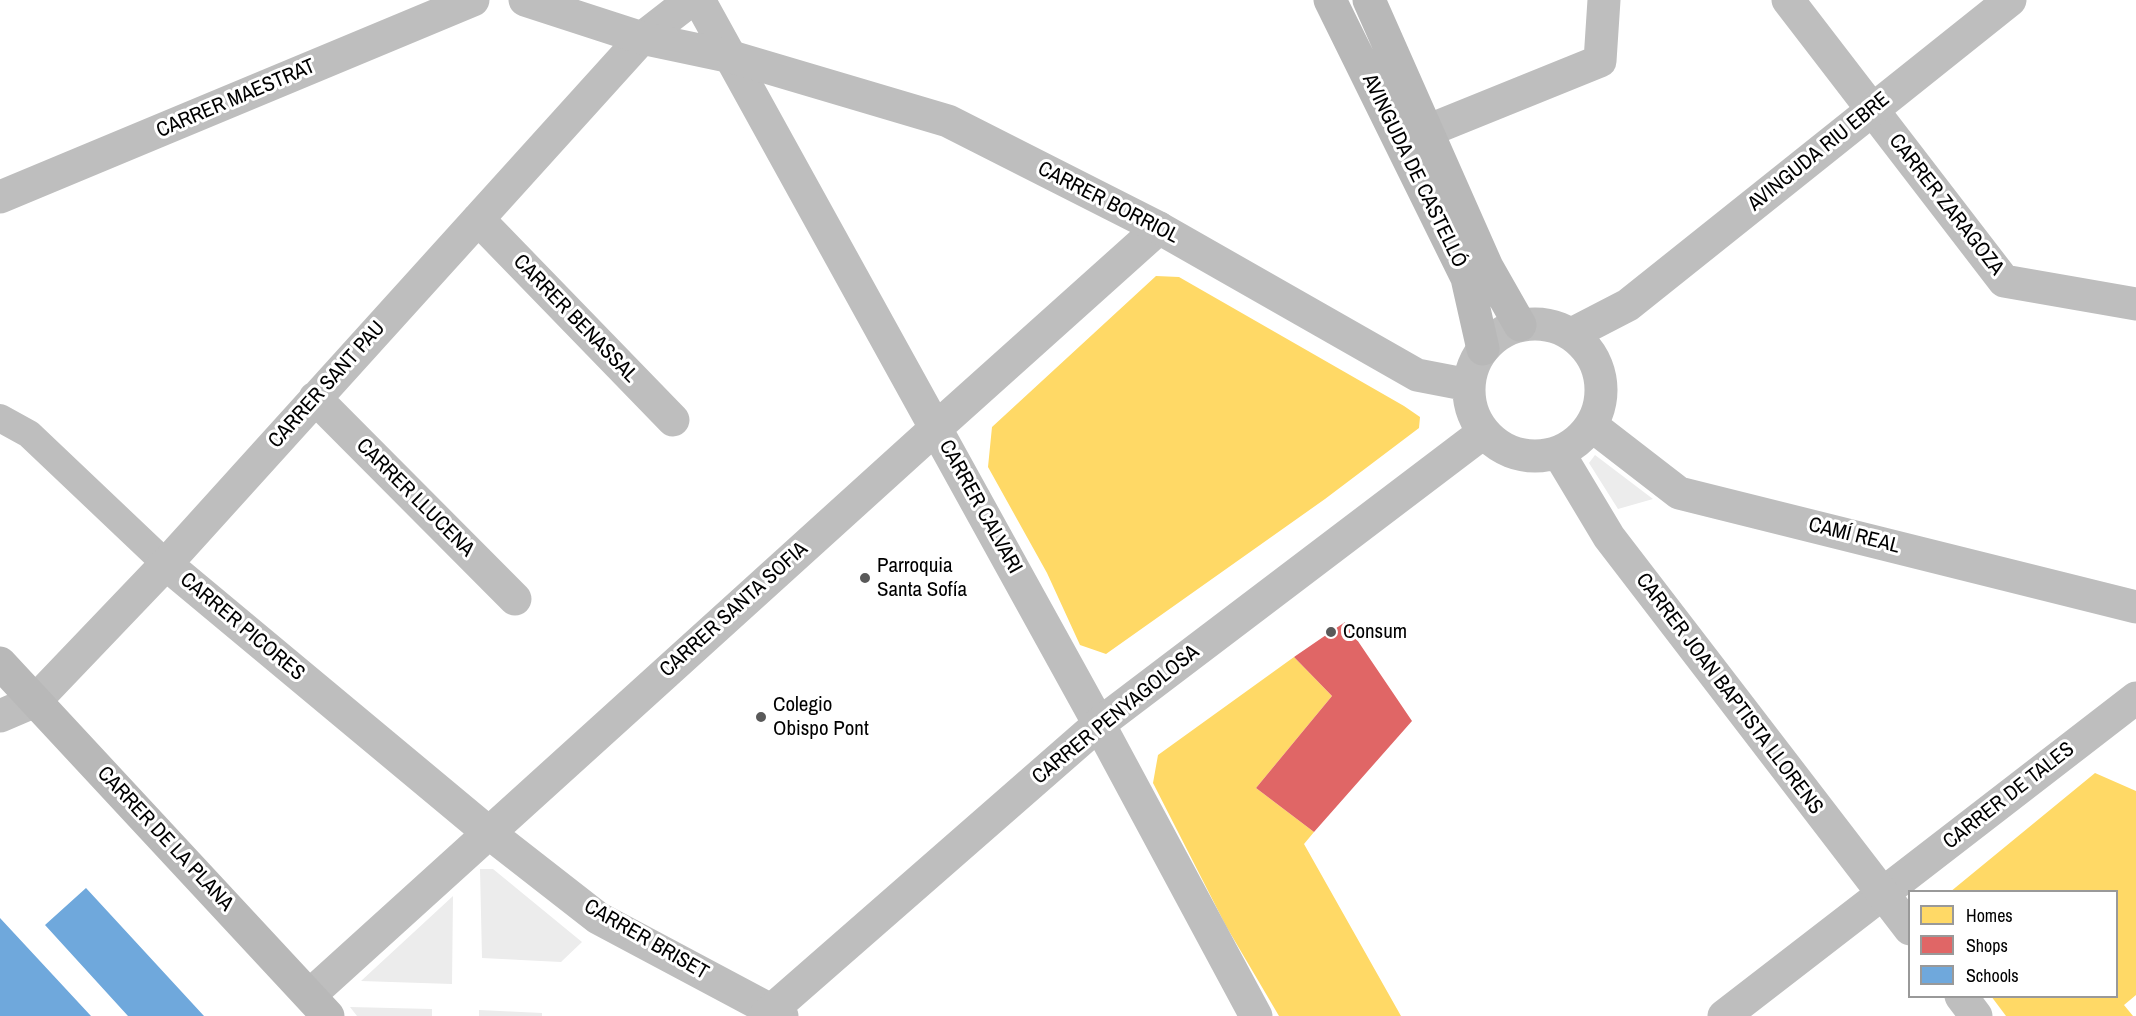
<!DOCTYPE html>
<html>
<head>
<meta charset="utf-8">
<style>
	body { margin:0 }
	#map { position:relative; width:2136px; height:1016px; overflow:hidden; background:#fff; font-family:"Archivo Narrow",sans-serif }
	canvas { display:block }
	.legend { position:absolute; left:1908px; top:890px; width:210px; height:108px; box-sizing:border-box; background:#fff; border:2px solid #999; margin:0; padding:8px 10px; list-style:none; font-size:18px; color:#000 }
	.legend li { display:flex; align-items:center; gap:12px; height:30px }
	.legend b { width:30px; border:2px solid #999 }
</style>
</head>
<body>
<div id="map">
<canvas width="2136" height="1016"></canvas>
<ul class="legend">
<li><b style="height:16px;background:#ffd966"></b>Homes</li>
<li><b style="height:16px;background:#e06666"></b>Shops</li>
<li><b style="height:16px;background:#6fa8dc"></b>Schools</li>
</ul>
</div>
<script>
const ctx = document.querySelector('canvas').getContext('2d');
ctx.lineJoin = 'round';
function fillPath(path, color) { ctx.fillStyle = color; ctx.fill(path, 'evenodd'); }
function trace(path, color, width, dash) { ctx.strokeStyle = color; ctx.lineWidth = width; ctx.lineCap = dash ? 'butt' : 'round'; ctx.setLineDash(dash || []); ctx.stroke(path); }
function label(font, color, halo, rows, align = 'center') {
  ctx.font = font + ' "Archivo Narrow",sans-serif'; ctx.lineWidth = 6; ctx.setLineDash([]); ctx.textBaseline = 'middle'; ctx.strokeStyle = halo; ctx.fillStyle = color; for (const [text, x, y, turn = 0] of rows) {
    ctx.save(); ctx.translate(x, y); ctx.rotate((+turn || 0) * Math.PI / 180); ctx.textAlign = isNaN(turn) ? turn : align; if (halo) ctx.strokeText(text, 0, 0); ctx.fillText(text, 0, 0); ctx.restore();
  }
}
fillPath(new Path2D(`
	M1595,455L1653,499L1618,509L1589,463Z
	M480,869H493L582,942L561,962L482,958Z
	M453,896L452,984L361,981Z
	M350,1007L432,1009V1016H357Z
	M479,1010L542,1013V1016H479Z`), '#ececec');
fillPath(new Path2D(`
	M1156,276L1179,277L1404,406L1420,417L1419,428L1325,499L1106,654L1080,645L1047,573L988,467L992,427Z
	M1294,657L1332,696L1256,788L1314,832L1304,844L1401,1016H1279L1226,926L1153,783L1158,755Z
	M2095,773L2136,791V995L2124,1005L2133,1016H2006L1991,996H2116V892H1950Z`), '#ffd966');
fillPath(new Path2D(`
	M1345,622L1412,721L1314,832L1256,788L1332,696L1294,657Z`), '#e06666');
fillPath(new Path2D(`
	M86,888L204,1016H128L45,925Z
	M0,918L91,1016H0Z`), '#6fa8dc');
trace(new Path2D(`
	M0,418L29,434L166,564`), '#bebebe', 28);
trace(new Path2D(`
	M699,0L1099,724
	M1788,0L2004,281L2136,304
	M1427,131L1600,61L1604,0
	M0,197L473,0
	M478,219L673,420
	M315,398L515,599
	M166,564L489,833L598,918L782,1016
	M0,716L35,701L166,564L642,38L691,0
	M310,995L936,428L1159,228
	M1724,1016L2136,698`), '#bebebe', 33);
trace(new Path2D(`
	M525,0L642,38L732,57L948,121L1159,228L1417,375L1469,385
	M1469 390a66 66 0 1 1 132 0a66 66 0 1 1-132 0Z
	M1572,334L1628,305L2010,0
	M1591,425L1679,493L2136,607
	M1558,452L1609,537L1910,929
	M1099,724L1256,1016
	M1961,996L1976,1016
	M765,1016L1099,724L1484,432`), '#bebebe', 33);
trace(new Path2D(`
	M1330,0L1467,278L1483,349
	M1369,0L1487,267L1520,325
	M0,663L328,1016`), '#b8b8b8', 33);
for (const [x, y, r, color] of [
	[865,578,6,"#595959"],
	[1331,632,6,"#595959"],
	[761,717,6,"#595959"]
]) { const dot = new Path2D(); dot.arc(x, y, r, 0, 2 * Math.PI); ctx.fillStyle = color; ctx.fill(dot); trace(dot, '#fff', 2); }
label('21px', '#000', '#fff', [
	["CARRER MAESTRAT",236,99,-23],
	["AVINGUDA RIU EBRE",1819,152,-39],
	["AVINGUDA DE CASTELLÓ",1414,171,64],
	["CARRER BORRIOL",1108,203,27],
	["CARRER ZARAGOZA",1946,205,52],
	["CARRER BENASSAL",575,319,46],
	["CARRER SANT PAU",327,385,-48],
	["CARRER LLUCENA",415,498,45],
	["CARRER CALVARI",980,507,61],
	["CAMÍ REAL",1854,536,14],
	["CARRER SANTA SOFIA",734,610,-42],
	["CARRER PICORES",242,627,40],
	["CARRER JOAN BAPTISTA LLORENS",1729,694,53],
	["CARRER PENYAGOLOSA",1116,715,-39],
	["CARRER DE TALES",2009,796,-38],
	["CARRER DE LA PLANA",165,839,47],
	["CARRER BRISET",646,940,30]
]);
label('21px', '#000', '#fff', [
	["Parroquia",877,566],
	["Santa Sofía",877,590],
	["Consum",1343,632],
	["Colegio",773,705],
	["Obispo Pont",773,729]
], 'left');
</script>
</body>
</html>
